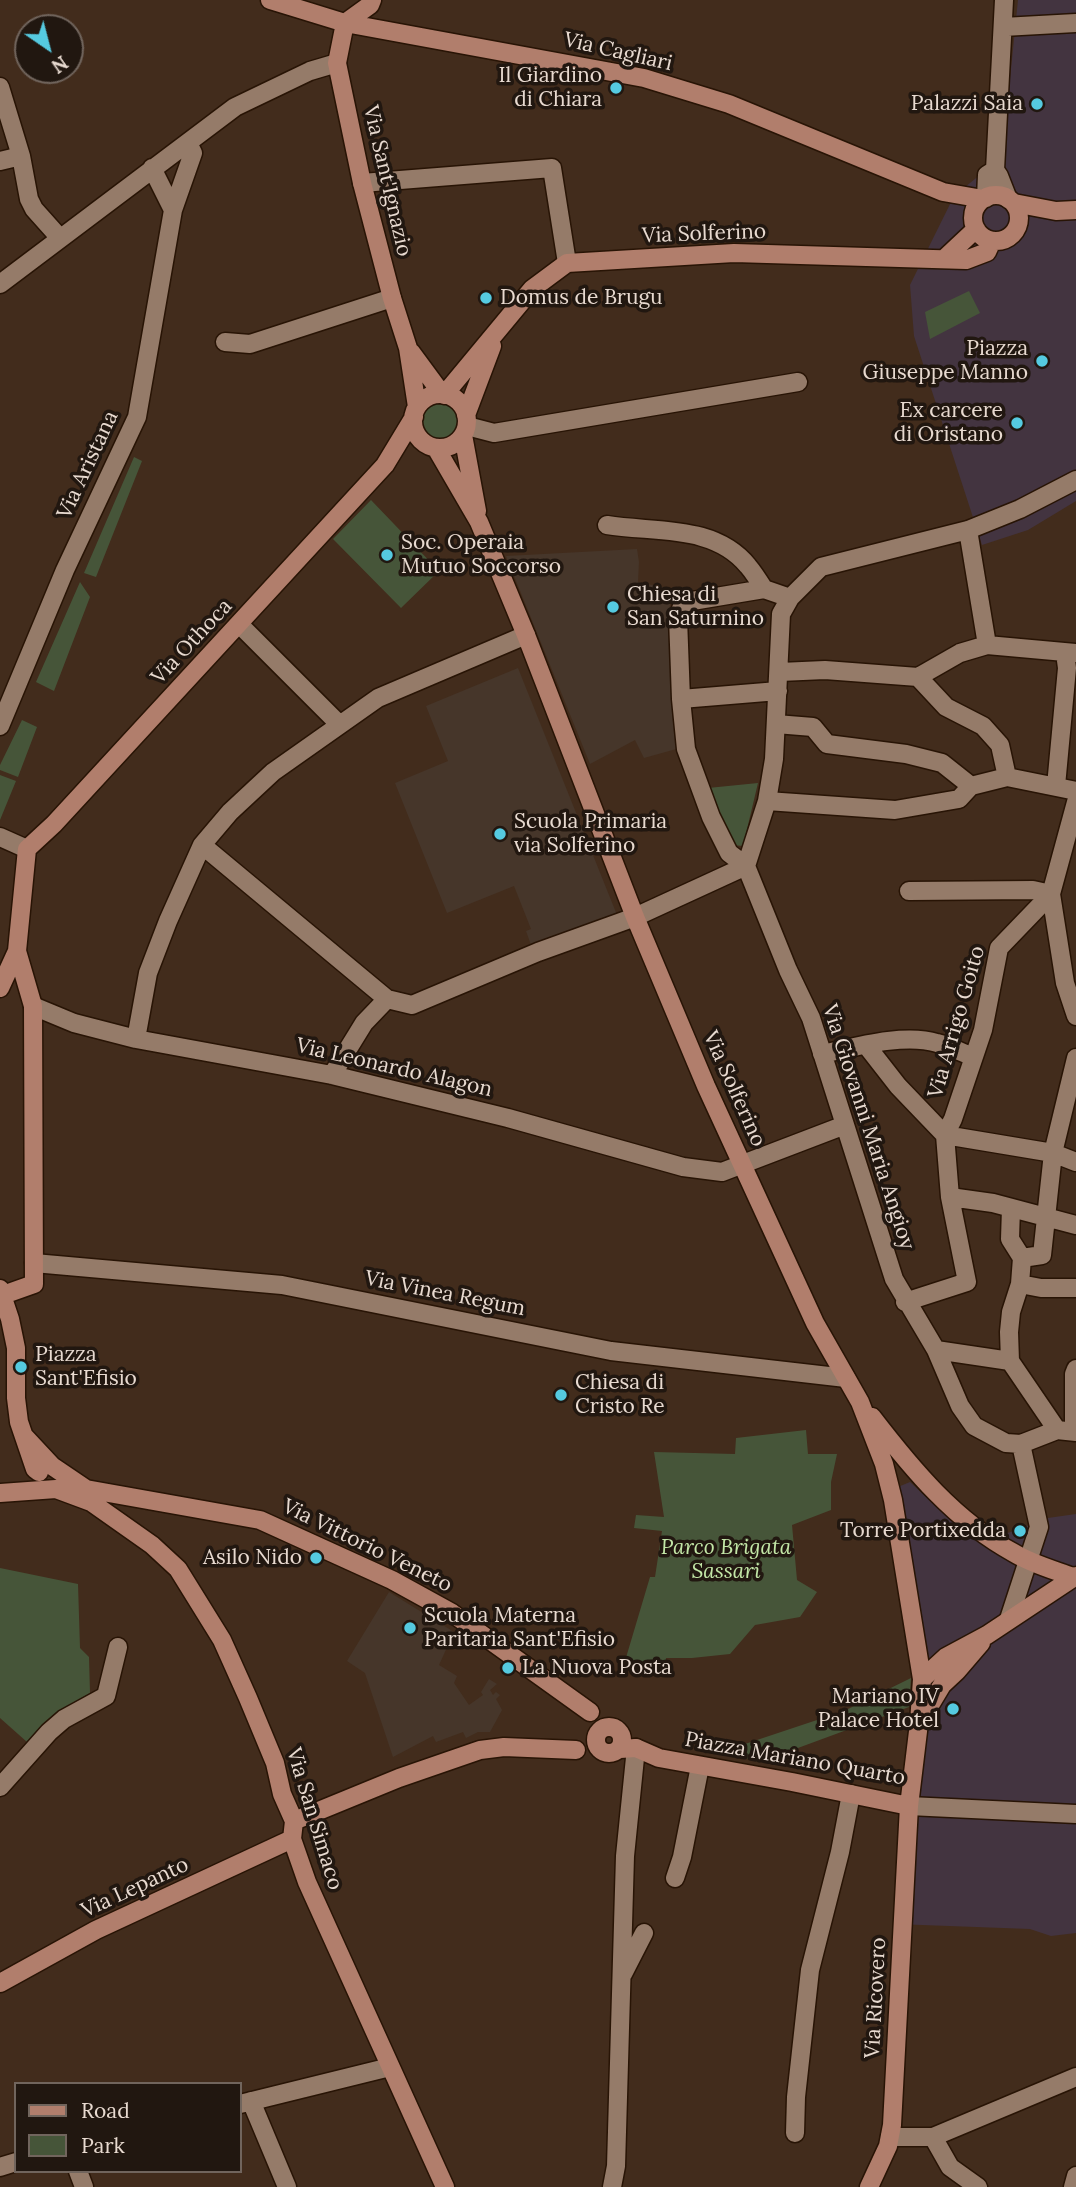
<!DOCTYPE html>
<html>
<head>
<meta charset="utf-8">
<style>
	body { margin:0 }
	#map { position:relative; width:1076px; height:2187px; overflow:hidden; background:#422c1c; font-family:Lora,serif }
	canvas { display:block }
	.legend { position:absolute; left:14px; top:2082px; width:228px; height:91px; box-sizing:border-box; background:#211710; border:2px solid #71655d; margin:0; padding:9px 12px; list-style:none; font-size:21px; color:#e8dad0 }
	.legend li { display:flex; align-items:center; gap:14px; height:35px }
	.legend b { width:35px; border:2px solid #71655d }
	.north { position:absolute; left:14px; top:14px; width:70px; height:70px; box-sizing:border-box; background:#211710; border:2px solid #71655d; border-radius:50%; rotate:145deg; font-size:19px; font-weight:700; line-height:28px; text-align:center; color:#e8dad0 }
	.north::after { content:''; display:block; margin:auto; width:24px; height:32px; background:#55cae0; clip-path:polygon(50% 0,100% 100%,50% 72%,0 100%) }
</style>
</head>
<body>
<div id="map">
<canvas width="1076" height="2187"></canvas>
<ul class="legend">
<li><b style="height:9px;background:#b17e6c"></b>Road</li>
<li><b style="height:19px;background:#465539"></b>Park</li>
</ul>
<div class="north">N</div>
</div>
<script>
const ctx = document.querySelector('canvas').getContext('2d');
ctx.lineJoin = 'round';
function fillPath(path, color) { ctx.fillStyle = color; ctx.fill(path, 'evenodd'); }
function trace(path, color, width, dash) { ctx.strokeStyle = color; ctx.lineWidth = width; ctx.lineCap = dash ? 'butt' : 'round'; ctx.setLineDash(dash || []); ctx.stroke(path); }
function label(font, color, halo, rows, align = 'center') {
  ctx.font = font + ' Lora,serif'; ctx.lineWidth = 7; ctx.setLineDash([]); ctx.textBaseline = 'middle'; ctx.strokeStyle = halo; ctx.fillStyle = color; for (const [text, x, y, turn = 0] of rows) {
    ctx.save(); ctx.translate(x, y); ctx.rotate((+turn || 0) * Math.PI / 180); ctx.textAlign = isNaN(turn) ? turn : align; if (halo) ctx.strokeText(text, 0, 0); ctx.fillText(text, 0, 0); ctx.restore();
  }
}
fillPath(new Path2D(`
	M1018,0H1076V501L1028,530L982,545L914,336L910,285L954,196L1002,157Z
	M910,1482L970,1538L1005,1534L1048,1518L1076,1514V1933L1051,1936L1030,1929L895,1924L922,1680L893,1489Z`), '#433440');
fillPath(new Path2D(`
	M637,549L639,562L638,582L671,589L669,618L680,748L644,758L635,740L590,764L506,556Z
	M518,668L617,915L531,945L526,931L531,929L514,886L447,913L395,783L448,761L426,706Z
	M389,1592L454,1632L439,1665L457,1676L454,1683L469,1705L483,1695L481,1692L489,1679L497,1684L490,1690L493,1695L496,1692L500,1695L496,1699L502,1710L490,1732H478L466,1738L463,1732L436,1742L433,1736L393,1757L365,1673L347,1661Z`), '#46362a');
fillPath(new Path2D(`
	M969,291L980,313L930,339L925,312Z
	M418 421a22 22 0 1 1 44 0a22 22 0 1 1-44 0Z
	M134,457L142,461L96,577L84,573Z
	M371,500L439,571L401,608L333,539Z
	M80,582L90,597L54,691L36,682Z
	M22,720L37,727L18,777L0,770V765Z
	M0,775L16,781L0,820Z
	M758,783L743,846L732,845L708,788Z
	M806,1430L808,1454H837L831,1482V1510L792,1525L797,1580L817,1592L800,1617L755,1625L730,1654L692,1658H666L664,1675L652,1667L648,1673L625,1661L650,1577H655L662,1531L634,1528L636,1515L664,1517L654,1452L735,1454L736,1438Z
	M0,1568L78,1584L80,1648L89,1657L90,1693L53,1715L27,1742L0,1718Z
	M911,1678L909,1707L760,1762L721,1752L844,1711Z`), '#465539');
const street = new Path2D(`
	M1004,0L995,170L999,176L1008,199
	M1003,27L1076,23
	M0,87L21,156L29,199L34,209L59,237
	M0,161L21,156
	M152,168L173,210
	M362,183L552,168L567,263
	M986,198L987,175L995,170
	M0,284L235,107L310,71L337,63
	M225,342L250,344L392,298
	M467,426L494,433L798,382
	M607,525C655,533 714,524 748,566C754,573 759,581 764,589
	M968,530L987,645
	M240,625L339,724
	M780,672L825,670L918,677L960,653L987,645L1076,653
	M918,677L946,707L983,726L1000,745L1007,777
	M681,699L778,691
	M776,724L813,727L827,744L906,754L942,763L971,786
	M0,726L65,570L137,417L173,210L193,153L188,143
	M1056,786L1067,668L1065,653
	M767,801L895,810L959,799L971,786L1007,777L1076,791
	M1076,802L1051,894L1065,983L1076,1016
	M0,837L27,849
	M202,845L387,999L412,1005L538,952L635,917L746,866
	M746,866L729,853L711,817L686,749L681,699L678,618L682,606L692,601L764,589L790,598
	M909,891L1033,890L1051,894
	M33,1006L74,1023L136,1039L332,1075L508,1118L683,1167L722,1172L845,1125
	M136,1039L148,973L168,921L202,845L230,812L273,772L378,698L526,635
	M866,1045L898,1086L945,1135L1053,1153L1076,1162
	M822,1054C855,1047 904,1033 937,1043C949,1046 961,1052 973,1057
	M332,1075L364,1023L387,999
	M950,1197L993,1203L1076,1225
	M1011,1208L1010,1239L1022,1258
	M34,1263L282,1285L611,1351L846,1378
	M1020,1284L1041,1288H1076
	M905,1302L967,1282L950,1197L945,1135L953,1119L983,1030L999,948L1051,894
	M936,1350L1010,1361
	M1057,1430L1010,1361L1009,1332L1011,1312L1020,1284L1022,1258L1042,1255L1053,1153L1076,1058
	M1074,1432V1374L1076,1369
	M1021,1444L1006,1443L974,1426L960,1406L936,1350L894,1279L811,1018L788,970L746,866L767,801L774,759L781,614L790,598L821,567L968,530L1020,509L1076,480
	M1009,1619L1039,1527L1021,1444L1057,1430L1076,1432
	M0,1787L49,1732L64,1719L106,1696L118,1647
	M909,1806L1076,1814
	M675,1878L682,1857L700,1766
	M623,1974L644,1933
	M251,2101L287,2187
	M240,2104L390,2067
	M795,2133L796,2097L810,1970L840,1852L851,1794
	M890,2137H933L1076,2077
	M933,2137L950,2167L978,2187
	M0,2167L16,2162
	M78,2171L84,2187
	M612,2187L616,2166L625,1856L636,1748
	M1073,2187L1076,2176`);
const secondary = new Path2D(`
	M270,0L345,23L644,78L729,104L943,192L983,199
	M372,0L370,5L345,23L337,63L362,183L392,298L408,348L417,407
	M973 218a23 23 0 1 1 46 0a23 23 0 1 1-46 0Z
	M1014,203L1056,211L1076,210
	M944,259L976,229
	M411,352L442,394
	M413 421a27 27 0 1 1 54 0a27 27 0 1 1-54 0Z
	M444,395L532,289L567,263L734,253L966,260L987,252L992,241
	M466,415L492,346
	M463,435L477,511
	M436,448L479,522L526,635L635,917L706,1086L815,1323L860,1402L884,1464L893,1500L922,1679L919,1723L909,1806L892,2125L888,2146L869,2187
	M0,988L17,951
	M0,1289L10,1319L16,1348V1398L19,1422L35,1469L39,1472
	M3,1295L34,1284L33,1006L17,951L27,849L54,824L385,465L414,417
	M872,1417C912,1469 955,1521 1014,1553C1032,1564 1054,1570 1073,1577
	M24,1436L52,1466L86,1489L260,1520L392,1580L452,1613L590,1712
	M0,1493L56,1489L91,1502L152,1545L178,1569L222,1640L248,1698L275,1763L282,1794L294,1821L292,1839L307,1882L445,2187
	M922,1679L946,1657L987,1635L1076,1576
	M921,1720L942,1685L957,1671L981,1643
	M596 1740a13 13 0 1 1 26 0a13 13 0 1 1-26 0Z
	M620,1749L636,1748L659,1758L792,1782L909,1806
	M294,1821L399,1778L480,1750L504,1747L576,1750
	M0,1983L96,1930L292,1839`);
trace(street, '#281405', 21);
trace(secondary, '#281405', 21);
trace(street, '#957b69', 18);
trace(secondary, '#b17e6c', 18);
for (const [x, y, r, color] of [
	[616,88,7,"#55cae0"],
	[1037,104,7,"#55cae0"],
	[486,298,7,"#55cae0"],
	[1042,361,7,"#55cae0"],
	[1017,423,7,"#55cae0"],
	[387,555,7,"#55cae0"],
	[613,607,7,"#55cae0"],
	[500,834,7,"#55cae0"],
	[21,1367,7,"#55cae0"],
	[561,1395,7,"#55cae0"],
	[1020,1531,7,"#55cae0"],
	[316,1558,7,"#55cae0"],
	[410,1628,7,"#55cae0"],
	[508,1668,7,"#55cae0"],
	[953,1709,7,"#55cae0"]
]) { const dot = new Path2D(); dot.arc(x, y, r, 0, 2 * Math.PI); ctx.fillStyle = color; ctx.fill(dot); trace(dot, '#211710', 2.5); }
label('21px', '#e8dad0', '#211710', [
	["Via Cagliari",618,52,13],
	["Via Sant'Ignazio",387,181,77],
	["Via Solferino",704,234,-2],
	["Via Aristana",88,465,-65],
	["Via Othoca",192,642,-47],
	["Via Arrigo Goito",957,1022,-74],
	["Via Leonardo Alagon",394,1068,13],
	["Via Solferino",734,1089,66],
	["Via Giovanni Maria Angioy",868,1127,72],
	["Via Vinea Regum",445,1294,11],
	["Via Vittorio Veneto",367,1546,26],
	["Piazza Mariano Quarto",795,1759,10],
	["Via San Simaco",314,1819,73],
	["Via Lepanto",135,1888,-25],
	["Via Ricovero",876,1998,-87]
]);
label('21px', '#e8dad0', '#211710', [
	["Il Giardino",602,76,"right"],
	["di Chiara",602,100,"right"],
	["Palazzi Saia",1023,104,"right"],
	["Domus de Brugu",500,298],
	["Piazza",1028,349,"right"],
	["Giuseppe Manno",1028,373,"right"],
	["Ex carcere",1003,411,"right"],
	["di Oristano",1003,435,"right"],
	["Soc. Operaia",401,543],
	["Mutuo Soccorso",401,567],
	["Chiesa di",627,595],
	["San Saturnino",627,619],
	["Scuola Primaria",514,822],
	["via Solferino",514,846],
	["Piazza",35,1355],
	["Sant'Efisio",35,1379],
	["Chiesa di",575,1383],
	["Cristo Re",575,1407],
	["Torre Portixedda",1006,1531,"right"],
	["Asilo Nido",302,1558,"right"],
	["Scuola Materna",424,1616],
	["Paritaria Sant'Efisio",424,1640],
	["La Nuova Posta",522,1668],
	["Mariano IV",939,1697,"right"],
	["Palace Hotel",939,1721,"right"]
], 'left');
label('italic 21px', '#c3e7a7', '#211710', [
	["Parco Brigata",726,1548],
	["Sassari",726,1572]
]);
</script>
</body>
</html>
